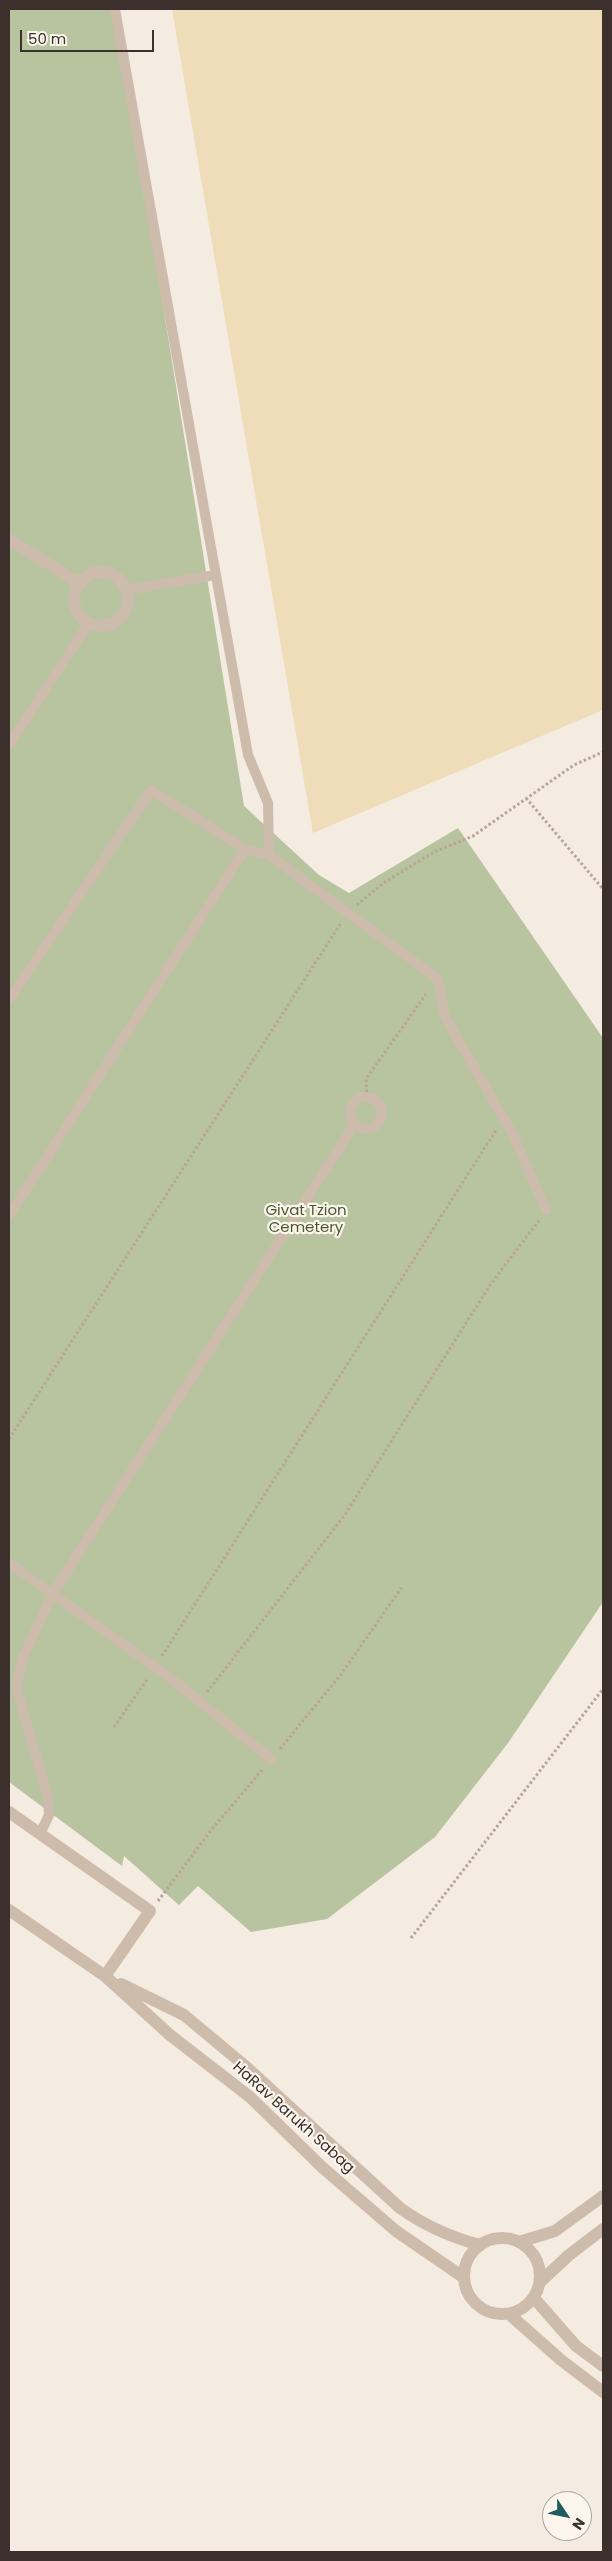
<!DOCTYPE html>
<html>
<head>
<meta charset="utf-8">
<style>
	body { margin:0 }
	#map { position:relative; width:612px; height:2561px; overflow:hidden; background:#f4ebe1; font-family:Poppins,sans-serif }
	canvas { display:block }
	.frame { position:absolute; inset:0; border:10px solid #3b302b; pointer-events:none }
	.north { position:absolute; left:542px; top:2491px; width:50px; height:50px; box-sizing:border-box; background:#fbf5ee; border:1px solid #aea6a0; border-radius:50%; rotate:124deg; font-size:14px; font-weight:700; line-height:20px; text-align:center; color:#3b302b }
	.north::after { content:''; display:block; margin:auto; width:18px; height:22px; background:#1f5a5e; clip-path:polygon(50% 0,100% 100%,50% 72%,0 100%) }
	.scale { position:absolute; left:20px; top:30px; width:134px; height:22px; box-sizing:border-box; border:2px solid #3b302b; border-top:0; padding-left:6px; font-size:15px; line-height:18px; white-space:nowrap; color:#3b302b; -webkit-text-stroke:4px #fbf5ee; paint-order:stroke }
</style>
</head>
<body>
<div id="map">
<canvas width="612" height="2561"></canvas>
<div class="frame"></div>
<div class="north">N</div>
<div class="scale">50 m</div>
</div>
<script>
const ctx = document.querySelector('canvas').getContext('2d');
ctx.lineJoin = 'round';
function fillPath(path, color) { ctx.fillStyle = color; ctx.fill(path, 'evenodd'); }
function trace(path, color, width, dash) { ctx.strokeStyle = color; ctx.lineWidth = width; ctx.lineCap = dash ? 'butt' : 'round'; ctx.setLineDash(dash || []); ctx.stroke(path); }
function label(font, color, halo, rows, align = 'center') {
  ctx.font = font + ' Poppins,sans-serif'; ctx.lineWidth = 4.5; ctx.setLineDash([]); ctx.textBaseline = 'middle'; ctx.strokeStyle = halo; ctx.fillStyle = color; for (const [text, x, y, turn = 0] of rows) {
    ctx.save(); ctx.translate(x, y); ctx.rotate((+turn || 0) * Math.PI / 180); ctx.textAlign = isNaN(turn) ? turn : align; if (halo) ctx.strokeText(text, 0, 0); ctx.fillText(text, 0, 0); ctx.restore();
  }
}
fillPath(new Path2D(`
	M9,9H115L244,806L319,875L349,893L458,828L603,1038V1602L508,1743L435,1837L327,1919L251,1932L198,1886L179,1905L124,1856L122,1866L9,1782Z`), '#b8c4a0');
fillPath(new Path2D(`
	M172,9H603V710L313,833Z`), '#efdcb8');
trace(new Path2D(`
	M526,798L603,889
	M357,905L385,882L434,852L473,836L574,765L603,752
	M367,1097L366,1079L426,994
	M9,1439L341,923
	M162,1656L496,1130
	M207,1692L344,1516L490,1285L540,1219
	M114,1727L148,1678
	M280,1749L342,1673L402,1587
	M158,1901L212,1829L263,1769
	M411,1938L603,1689`), '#b9a596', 3, [2.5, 2.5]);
trace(new Path2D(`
	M115,9L248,755L268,803L269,855
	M127,590L215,575
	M9,745L89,623
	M9,1000L151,790L245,849
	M350 1113a16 16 0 1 1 32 0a16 16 0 1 1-32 0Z
	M9,1216L245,849L269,855L438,979L445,1017L512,1133L546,1210
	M9,1563L169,1677L271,1759
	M40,1834L49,1815L48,1798L16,1687L23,1657L53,1593L354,1125`), '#cdbbac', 10);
trace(new Path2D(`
	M9,539L80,584
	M74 599a27 27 0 1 1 54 0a27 27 0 1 1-54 0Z
	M9,1812L150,1911L105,1976
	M9,1910L105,1976L170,2035L250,2097L323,2168L396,2231L463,2277
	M121,1984L184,2015L244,2065L400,2208C425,2226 450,2237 480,2245`), '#cdbbac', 12);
trace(new Path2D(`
	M464 2276a38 38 0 1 1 76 0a38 38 0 1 1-76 0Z
	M519,2242L555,2231L603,2196
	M540,2282L569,2255L603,2229
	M534,2298L576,2346L603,2366
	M509,2314L561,2360L603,2392`), '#cdbbac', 12);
label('15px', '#4a5a2e', '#fbf5ee', [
	["Givat Tzion",306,1211],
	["Cemetery",306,1228]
]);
label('15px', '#3b302b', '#fbf5ee', [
	["HaRav Barukh Sabag",293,2118,42]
]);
</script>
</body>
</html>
